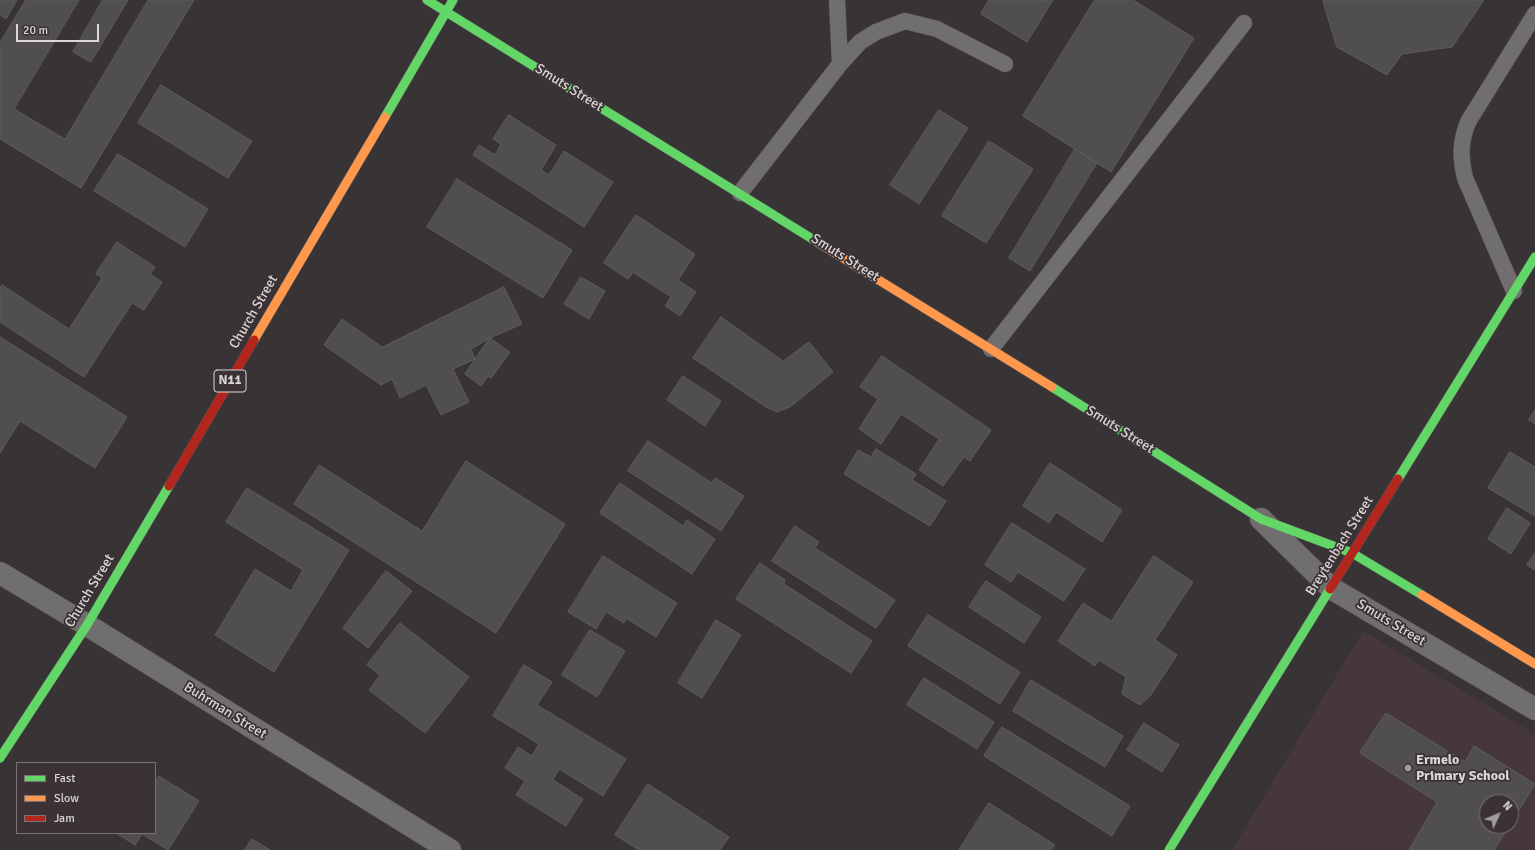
<!DOCTYPE html>
<html>
<head>
<meta charset="utf-8">
<style>
	body { margin:0 }
	#map { position:relative; width:1535px; height:850px; overflow:hidden; background:#383435; font-family:Signika,sans-serif }
	canvas { display:block }
	.legend { position:absolute; left:16px; top:762px; width:140px; height:72px; box-sizing:border-box; background:#3a3234; border:1px solid #7a7375; margin:0; padding:5px 7px; list-style:none; font-size:12px; color:#dbd5d6 }
	.legend li { display:flex; align-items:center; gap:8px; height:20px }
	.legend b { width:20px; border:1px solid #7a7375 }
	.north { position:absolute; left:1479px; top:794px; width:40px; height:40px; box-sizing:border-box; background:#3a3234; border:1px solid #7a7375; border-radius:50%; rotate:46deg; font-size:11px; font-weight:700; line-height:16px; text-align:center; color:#dbd5d6 }
	.north::after { content:''; display:block; margin:auto; width:14px; height:18px; background:#a29d9e; clip-path:polygon(50% 0,100% 100%,50% 72%,0 100%) }
	.scale { position:absolute; left:16px; top:24px; width:83px; height:18px; box-sizing:border-box; border:2px solid #dbd5d6; border-top:0; padding-left:5px; font-size:12px; line-height:14px; white-space:nowrap; color:#dbd5d6; -webkit-text-stroke:3px #3a3234; paint-order:stroke }
</style>
</head>
<body>
<div id="map">
<canvas width="1535" height="850"></canvas>
<ul class="legend">
<li><b style="height:5px;background:#63d668"></b>Fast</li>
<li><b style="height:5px;background:#ff974d"></b>Slow</li>
<li><b style="height:5px;background:#b3261e"></b>Jam</li>
</ul>
<div class="north">N</div>
<div class="scale">20 m</div>
</div>
<script>
const ctx = document.querySelector('canvas').getContext('2d');
ctx.lineJoin = 'round';
function fillPath(path, color) { ctx.fillStyle = color; ctx.fill(path, 'evenodd'); }
function trace(path, color, width, dash) { ctx.strokeStyle = color; ctx.lineWidth = width; ctx.lineCap = dash ? 'butt' : 'round'; ctx.setLineDash(dash || []); ctx.stroke(path); }
function label(font, color, halo, rows, align = 'center') {
  ctx.font = font + ' Signika,sans-serif'; ctx.lineWidth = 3.5; ctx.setLineDash([]); ctx.textBaseline = 'middle'; ctx.strokeStyle = halo; ctx.fillStyle = color; for (const [text, x, y, turn = 0] of rows) {
    ctx.save(); ctx.translate(x, y); ctx.rotate((+turn || 0) * Math.PI / 180); ctx.textAlign = isNaN(turn) ? turn : align; if (halo) ctx.strokeText(text, 0, 0); ctx.fillText(text, 0, 0); ctx.restore();
  }
}
fillPath(new Path2D(`
	M1363,631L1535,734V850H1232ZM1487,802H1511V826H1487Z`), '#45373a');
const building = new Path2D(`
	M0,0H17L6,19L0,15Z
	M26,0H79L14,109L65,139L148,0H194L81,188L0,139V43Z
	M103,0H128L91,62L73,52Z
	M989,0H1053L1027,42L981,14Z
	M1095,0H1133L1194,38L1111,172L1023,116Z
	M1323,0H1484L1452,47L1402,54L1387,75L1337,47Z
	M161,85L252,141L228,178L138,123Z
	M939,110L968,128L919,204L890,185Z
	M509,115L556,145L541,170L549,175L564,151L613,182L584,227L473,155L479,145L495,155L501,144L493,139Z
	M989,141L1033,169L986,243L942,216Z
	M1075,149L1097,163L1030,271L1009,258Z
	M118,154L208,209L185,247L94,191Z
	M457,179L572,250L543,298L427,227Z
	M636,215L695,254L678,280L696,292L680,316L665,306L671,297L633,272L628,279L604,263Z
	M117,242L155,267L150,274L162,282L144,310L132,303L84,377L0,322V288L2,285L69,329L102,278L96,274Z
	M581,277L605,291L589,319L564,304Z
	M504,287L522,324L490,338L471,349L475,359L453,369L469,402L441,415L426,385L400,398L392,379L381,385L324,345L342,319L382,347Z
	M721,317L783,361L809,342L833,372L790,407L777,412L766,407L693,358Z
	M0,337L127,417L95,468L20,421L0,453Z
	M490,338L510,352L491,378L488,376L481,386L465,374Z
	M882,356L991,430L970,461L964,457L943,486L919,470L939,439L901,414L881,444L859,429L878,399L860,387Z
	M683,376L721,401L705,426L667,400Z
	M1535,410V424L1529,420Z
	M648,441L712,483L715,478L744,496L721,531L628,471Z
	M876,449L916,474L912,480L946,501L930,526L844,474L858,450L871,457Z
	M1510,452L1535,467V516L1488,488Z
	M466,461L565,524L496,633L294,504L319,465L422,531Z
	M1050,463L1122,510L1102,542L1056,512L1049,523L1023,506Z
	M620,483L683,526L687,520L715,539L692,574L600,513Z
	M247,488L349,550L274,672L215,635L255,569L291,591L303,570L226,522Z
	M1507,508L1530,523L1511,554L1488,539Z
	M1012,523L1085,569L1064,601L1018,572L1011,582L985,565Z
	M795,526L819,542L815,548L895,600L876,628L772,561Z
	M1535,553V570L1527,565Z
	M603,556L677,603L656,637L626,618L624,623L606,612L596,629L568,612Z
	M1154,556L1193,582L1155,640L1177,655L1150,696L1140,705L1122,694L1126,677L1099,660L1095,666L1058,641L1083,603L1111,621Z
	M760,563L785,580L784,584L872,641L851,673L736,599Z
	M386,571L412,591L368,648L343,628Z
	M986,581L1041,617L1024,643L969,607Z
	M928,615L1020,672L1000,704L908,646Z
	M716,620L741,635L702,698L678,683Z
	M400,623L469,677L425,733L369,690L380,675L367,665Z
	M590,630L625,651L597,697L562,675Z
	M524,665L552,682L537,705L626,759L603,796L559,769L553,780L583,799L566,826L516,795L525,781L505,768L518,747L532,756L539,744L493,716Z
	M924,678L994,722L977,749L907,705Z
	M1031,680L1123,736L1105,767L1013,711Z
	M1386,713L1465,762L1474,746L1535,784L1511,823V802H1487V826H1509L1494,850H1409L1437,802L1360,753Z
	M1144,723L1179,745L1162,772L1127,750Z
	M1002,727L1130,806L1112,836L984,756Z
	M159,776L199,801L168,850L142,834L135,845L116,833H155V784Z
	M648,784L729,837L720,850H639L615,835Z
	M989,803L1055,845L1051,850H959Z
	M252,839L270,850H245Z`);
fillPath(building, '#504e4e');
trace(building, '#5d5c5c', 1);
const lane = new Path2D(`
	M840,64L860,42L876,32L905,21L937,29L1005,64
	M740,193L840,64L837,0
	M1514,291L1465,178C1460,156 1460,143 1468,122L1535,14
	M991,349L1244,23`);
const street = new Path2D(`
	M1261,519L1331,588L1535,709
	M0,573L87,625L450,850`);
const fast = new Path2D(`
	M427,0L822,245
	M385,117L453,0
	M1052,387L1261,519L1352,553L1422,595
	M1398,479L1535,257
	M0,758L87,625L169,486
	M1169,850L1330,589`);
const slow = new Path2D(`
	M822,245L1052,387
	M254,340L385,117
	M1422,595L1535,664`);
const jam = new Path2D(`
	M169,486L254,340
	M1330,589L1398,479`);
trace(lane, '#545152', 17);
trace(street, '#545152', 23);
trace(fast, '#545152', 10);
trace(slow, '#545152', 10);
trace(jam, '#545152', 10);
trace(lane, '#716e6f', 16);
trace(street, '#716e6f', 22);
trace(fast, '#63d668', 9);
trace(slow, '#ff974d', 9);
trace(jam, '#b3261e', 9);
for (const [x, y, r, color] of [
	[1408,768,4,"#a29d9e"]
]) { const dot = new Path2D(); dot.arc(x, y, r, 0, 2 * Math.PI); ctx.fillStyle = color; ctx.fill(dot); trace(dot, '#3a3234', 1.5); }
for (const [x, y, w] of [
	[230,381,32]
]) { const box = new Path2D(); box.roundRect(x - w / 2, y - 11, w, 22, 3); ctx.fillStyle = '#3a3234'; ctx.fill(box); trace(box, '#dbd5d6', 1); }
label('bold 13px', '#dbd5d6', null, [
	["N11",230,381]
]);
label('14px', '#dbd5d6', '#3a3234', [
	["Smuts Street",569,88,32],
	["Smuts Street",845,258,32],
	["Church Street",254,312,-60],
	["Smuts Street",1120,430,32],
	["Breytenbach Street",1340,546,-58],
	["Church Street",90,591,-59],
	["Smuts Street",1391,623,31],
	["Buhrman Street",225,711,32]
]);
label('bold 14px', '#dbd5d6', '#3a3234', [
	["Ermelo",1416,760],
	["Primary School",1416,776]
], 'left');
</script>
</body>
</html>
